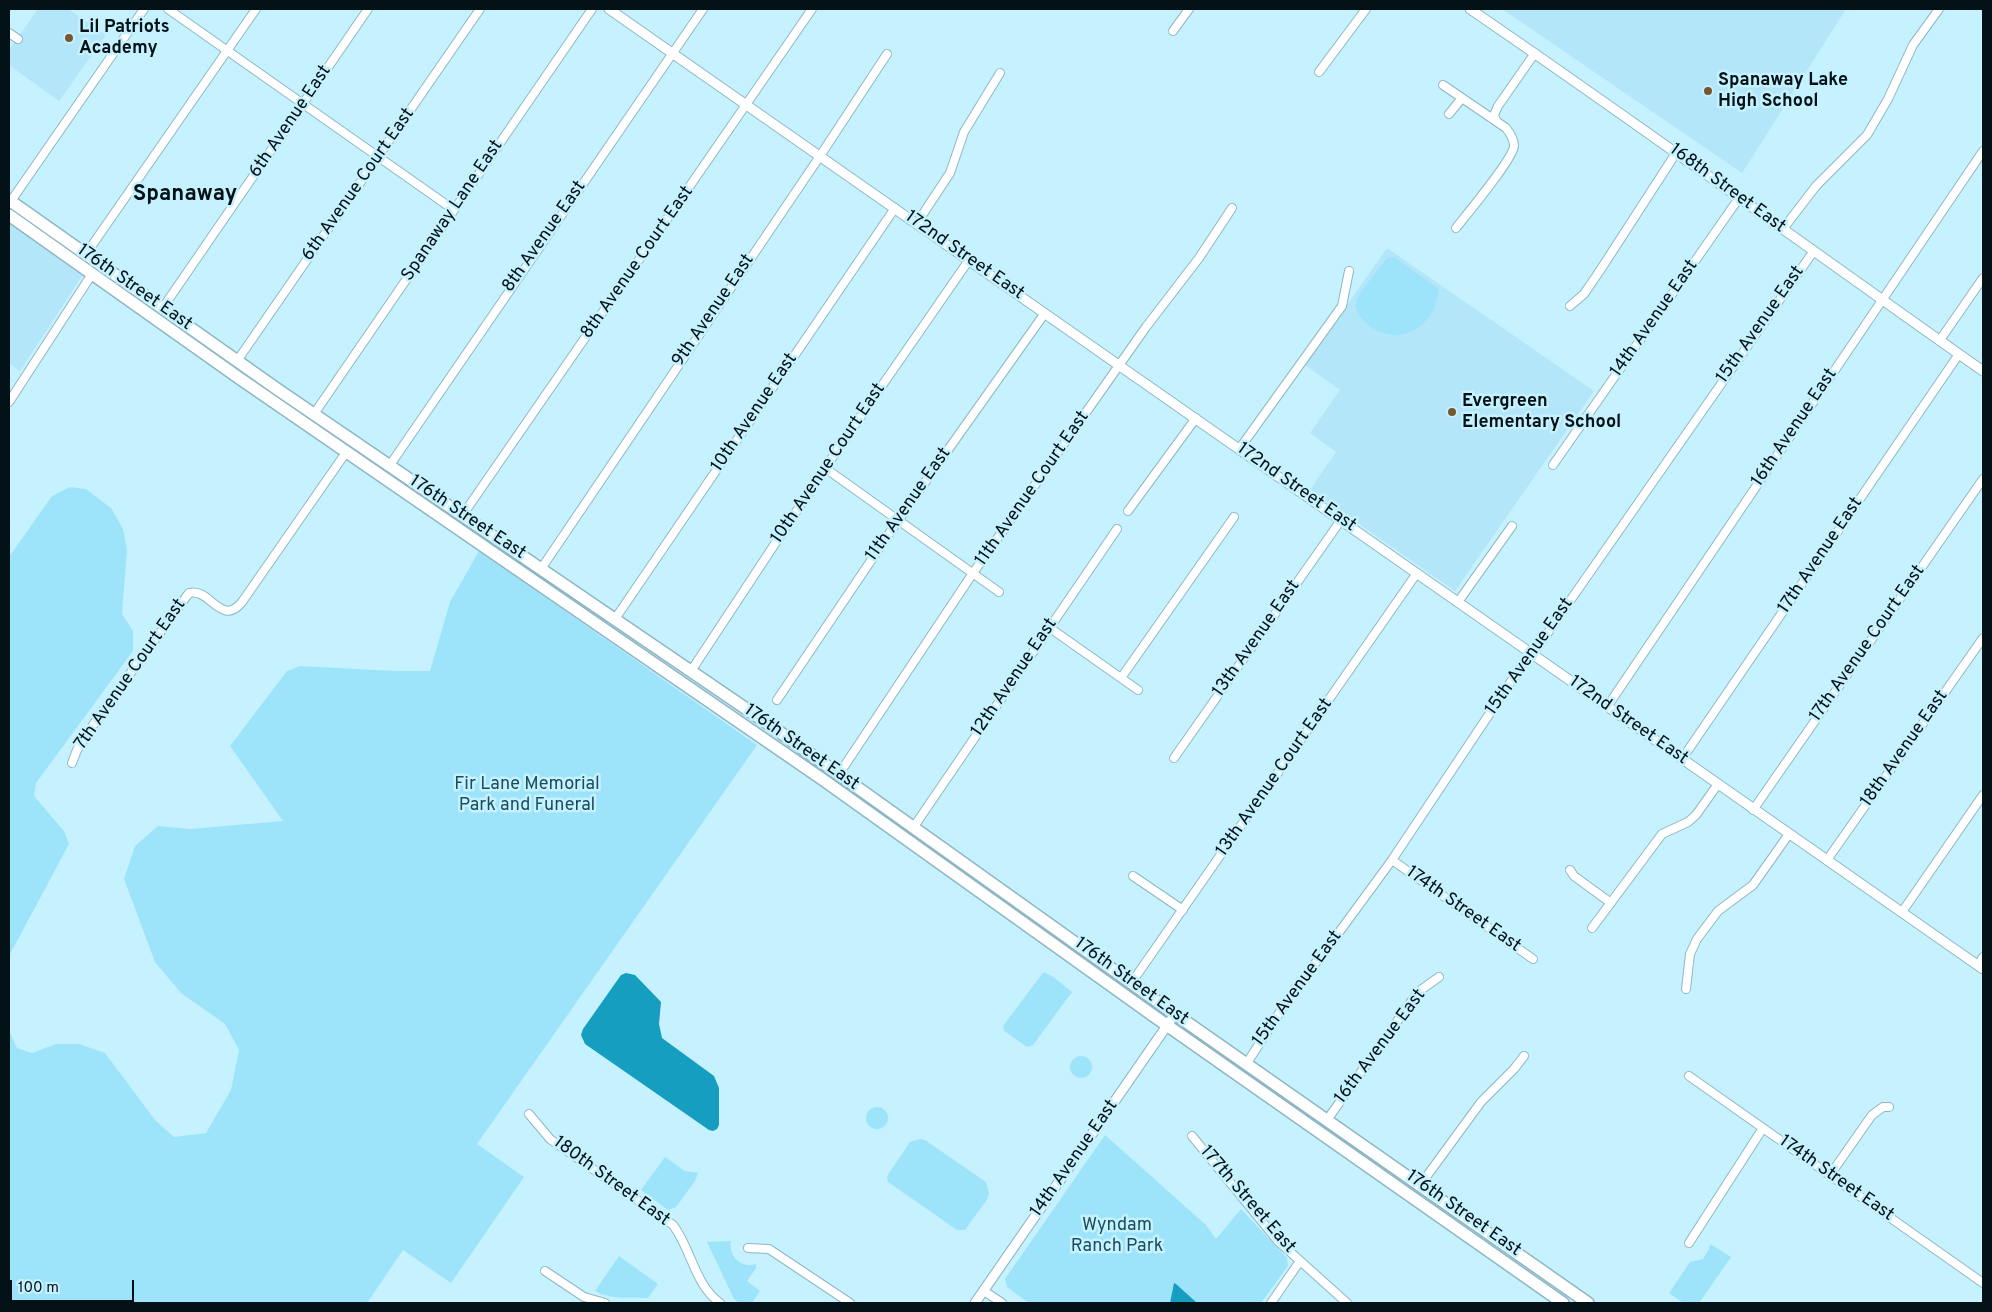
<!DOCTYPE html>
<html>
<head>
<meta charset="utf-8">
<style>
	body { margin:0 }
	#map { position:relative; width:1992px; height:1312px; overflow:hidden; background:#c6f1ff; font-family:Overpass,sans-serif }
	canvas { display:block }
	.frame { position:absolute; inset:0; border:10px solid #031217; pointer-events:none }
	.scale { position:absolute; left:10px; top:1280px; width:124px; height:22px; box-sizing:border-box; border:2px solid #031217; border-top:0; padding-left:6px; font-size:15px; line-height:18px; white-space:nowrap; color:#031217; -webkit-text-stroke:4px #c6f1ff; paint-order:stroke }
</style>
</head>
<body>
<div id="map">
<canvas width="1992" height="1312"></canvas>
<div class="frame"></div>
<div class="scale">100 m</div>
</div>
<script>
const ctx = document.querySelector('canvas').getContext('2d');
ctx.lineJoin = 'round';
function fillPath(path, color) { ctx.fillStyle = color; ctx.fill(path, 'evenodd'); }
function trace(path, color, width, dash) { ctx.strokeStyle = color; ctx.lineWidth = width; ctx.lineCap = dash ? 'butt' : 'round'; ctx.setLineDash(dash || []); ctx.stroke(path); }
function label(font, color, halo, rows, align = 'center') {
  ctx.font = font + ' Overpass,sans-serif'; ctx.lineWidth = 5; ctx.setLineDash([]); ctx.textBaseline = 'middle'; ctx.strokeStyle = halo; ctx.fillStyle = color; for (const [text, x, y, turn = 0] of rows) {
    ctx.save(); ctx.translate(x, y); ctx.rotate((+turn || 0) * Math.PI / 180); ctx.textAlign = isNaN(turn) ? turn : align; if (halo) ctx.strokeText(text, 0, 0); ctx.fillText(text, 0, 0); ctx.restore();
  }
}
fillPath(new Path2D(`
	M38,9H68L106,35L59,101L9,65V50Z
	M1502,9H1846L1742,173Z
	M9,221L82,276L20,371L9,363Z
	M1387,248L1594,391L1455,591L1310,490L1336,452L1310,433L1340,390L1305,365Z`), '#b3e6f8');
fillPath(new Path2D(`
	M1394,257L1439,289C1435,332 1389,353 1360,316C1357,312 1355,308 1356,302C1358,294 1380,267 1387,258Z
	M70,487L86,489L111,508L123,529L127,550L122,614L133,631V651L36,783L34,796L64,831L69,844L9,956V557L52,496Z
	M479,551L757,745L477,1144L524,1177L451,1283L403,1250L367,1303H9V1031L17,1048L32,1053L56,1044H79L105,1053L155,1120L174,1137L206,1133L231,1090L239,1050L225,1024L181,993L155,962L124,879L135,846L158,826L190,829L283,821L230,746L287,671L300,666L395,671H430L450,602Z
	M1044,972L1052,976L1072,992L1033,1045L1027,1047L1004,1031L1003,1026L1042,974Z
	M1070 1067a11 11 0 1 1 22 0a11 11 0 1 1-22 0Z
	M866 1118a11 11 0 1 1 22 0a11 11 0 1 1-22 0Z
	M1105,1135L1206,1225L1216,1239L1241,1209L1287,1258L1288,1266L1261,1303H1029L1007,1287L1005,1279Z
	M920,1139L925,1140L986,1182L989,1193L988,1198L965,1230H957L888,1182L887,1177L889,1173L910,1142Z
	M665,1157L685,1171L698,1173L695,1181L676,1207L668,1210L641,1190Z
	M731,1241C728,1256 741,1269 756,1264V1268L747,1281L760,1291L752,1303H739L734,1299L707,1242Z
	M1710,1244L1731,1257L1699,1303H1683L1669,1293L1690,1262L1703,1259L1709,1249Z
	M619,1256L658,1284L648,1298C630,1297 611,1300 595,1291Z`), '#9de4fb');
fillPath(new Path2D(`
	M626,973L635,975L661,1002L659,1024L662,1038L714,1076L719,1088V1125L717,1129L713,1131L709,1130L585,1044L581,1035L583,1029L621,975Z
	M1174,1283L1176,1284L1197,1303H1170Z`), '#159ebf');
const minor = new Path2D(`
	M168,9L454,210
	M1173,31L1189,9
	M9,33L18,39
	M1319,72L1366,9
	M1443,85L1506,128C1510,133 1514,139 1514,146C1513,159 1467,214 1456,228
	M1449,114L1462,98
	M1496,120L1494,115L1498,106L1535,53
	M11,201L144,9
	M917,223L950,173L964,132L1000,73
	M1783,229L1816,186L1867,135L1888,99L1913,45L1939,9
	M86,254L256,9
	M1570,306L1584,294L1601,269L1676,153
	M162,309L368,9
	M1940,340L1983,278
	M237,361L480,9
	M9,402L92,274
	M314,414L592,9
	M1240,448L1342,306L1349,271
	M390,465L703,9
	M1553,465L1739,198
	M825,468L999,592
	M1128,511L1196,418
	M462,516L812,9
	M541,569L820,156L887,54
	M1458,602L1512,526
	M615,619L895,208
	M1050,628L1138,690
	M691,671L825,468L969,260
	M1121,678L1234,517
	M777,700L899,519L1045,313
	M1607,707L1983,151
	M1174,758L1341,520
	M1682,759L1959,354
	M72,763L77,750L97,719L186,597L189,593C210,587 221,628 242,602L347,451
	M839,774L973,573L1146,327L1199,258L1232,208
	M1753,810L1983,479
	M913,828L1117,529
	M1392,860L1533,959
	M1827,860L1983,638
	M1570,870L1574,876L1611,903
	M1133,876L1183,910
	M1902,912L1983,795
	M1592,928L1662,834L1688,822L1696,815L1718,784
	M1978,965L1983,957
	M1132,982L1417,573
	M1686,989L1690,954L1697,939L1718,911L1753,885L1789,834
	M1247,1063L1296,987L1326,950L1392,860L1526,659L1533,654L1813,252
	M1689,1076L1983,1283
	M529,1114L550,1139L673,1225C692,1250 694,1284 720,1303
	M1327,1120L1418,992L1439,977
	M1192,1136L1278,1241L1347,1303
	M1830,1175L1872,1115L1883,1107H1889
	M1421,1184L1481,1102L1514,1069L1524,1056
	M1689,1243L1763,1128
	M748,1248L769,1249L850,1303
	M545,1271L584,1297L605,1303
	M984,1291L1002,1303
	M1271,1303L1300,1261`);
const tertiary = new Path2D(`
	M609,9L1983,969
	M1470,9C1643,127 1812,251 1983,371
	M975,1303L1175,1014`);
const primary = new Path2D(`
	M9,200L277,389L767,723L1175,1014L1588,1303
	M9,215L239,378L822,779L1158,1019L1563,1303`);
trace(minor, '#8eb7c5', 10);
trace(tertiary, '#8eb7c5', 11);
trace(primary, '#8eb7c5', 14);
trace(minor, '#fff', 8);
trace(tertiary, '#fff', 9);
trace(primary, '#fff', 11);
for (const [x, y, r, color] of [
	[69,38,5,"#79572e"],
	[1708,91,5,"#79572e"],
	[1452,412,5,"#79572e"]
]) { const dot = new Path2D(); dot.arc(x, y, r, 0, 2 * Math.PI); ctx.fillStyle = color; ctx.fill(dot); trace(dot, '#c6f1ff', 2); }
label('bold 18px', '#031217', '#c6f1ff', [
	["Lil Patriots",79,28],
	["Academy",79,49],
	["Spanaway Lake",1718,81],
	["High School",1718,102],
	["Evergreen",1462,402],
	["Elementary School",1462,423]
], 'left');
label('18px', '#031217', '#c6f1ff', [
	["6th Avenue East",291,122,-56],
	["6th Avenue Court East",359,185,-55],
	["168th Street East",1727,189,36],
	["Spanaway Lane East",453,211,-56],
	["8th Avenue East",545,237,-55],
	["172nd Street East",964,256,35],
	["8th Avenue Court East",638,263,-55],
	["176th Street East",134,288,35],
	["9th Avenue East",714,311,-56],
	["14th Avenue East",1655,319,-55],
	["15th Avenue East",1761,325,-55],
	["10th Avenue East",755,413,-56],
	["16th Avenue East",1795,428,-56],
	["10th Avenue Court East",829,464,-56],
	["172nd Street East",1296,488,35],
	["11th Avenue Court East",1033,489,-55],
	["11th Avenue East",909,505,-55],
	["176th Street East",467,518,34],
	["17th Avenue East",1821,556,-56],
	["13th Avenue East",1257,639,-55],
	["17th Avenue Court East",1868,644,-55],
	["15th Avenue East",1530,657,-55],
	["7th Avenue Court East",131,675,-55],
	["12th Avenue East",1015,678,-56],
	["172nd Street East",1628,721,35],
	["176th Street East",801,748,35],
	["18th Avenue East",1905,749,-55],
	["13th Avenue Court East",1275,778,-55],
	["174th Street East",1463,910,35],
	["176th Street East",1131,982,36],
	["15th Avenue East",1298,989,-54],
	["16th Avenue East",1381,1047,-53],
	["14th Avenue East",1075,1159,-55],
	["174th Street East",1836,1179,35],
	["180th Street East",611,1182,36],
	["177th Street East",1247,1200,49],
	["176th Street East",1463,1214,35]
]);
label('18px', '#1a4d5b', '#c6f1ff', [
	["Fir Lane Memorial",527,785],
	["Park and Funeral",527,806],
	["Wyndam",1117,1226],
	["Ranch Park",1117,1247]
]);
label('bold 22px', '#031217', '#c6f1ff', [
	["Spanaway",185,196]
]);
</script>
</body>
</html>
